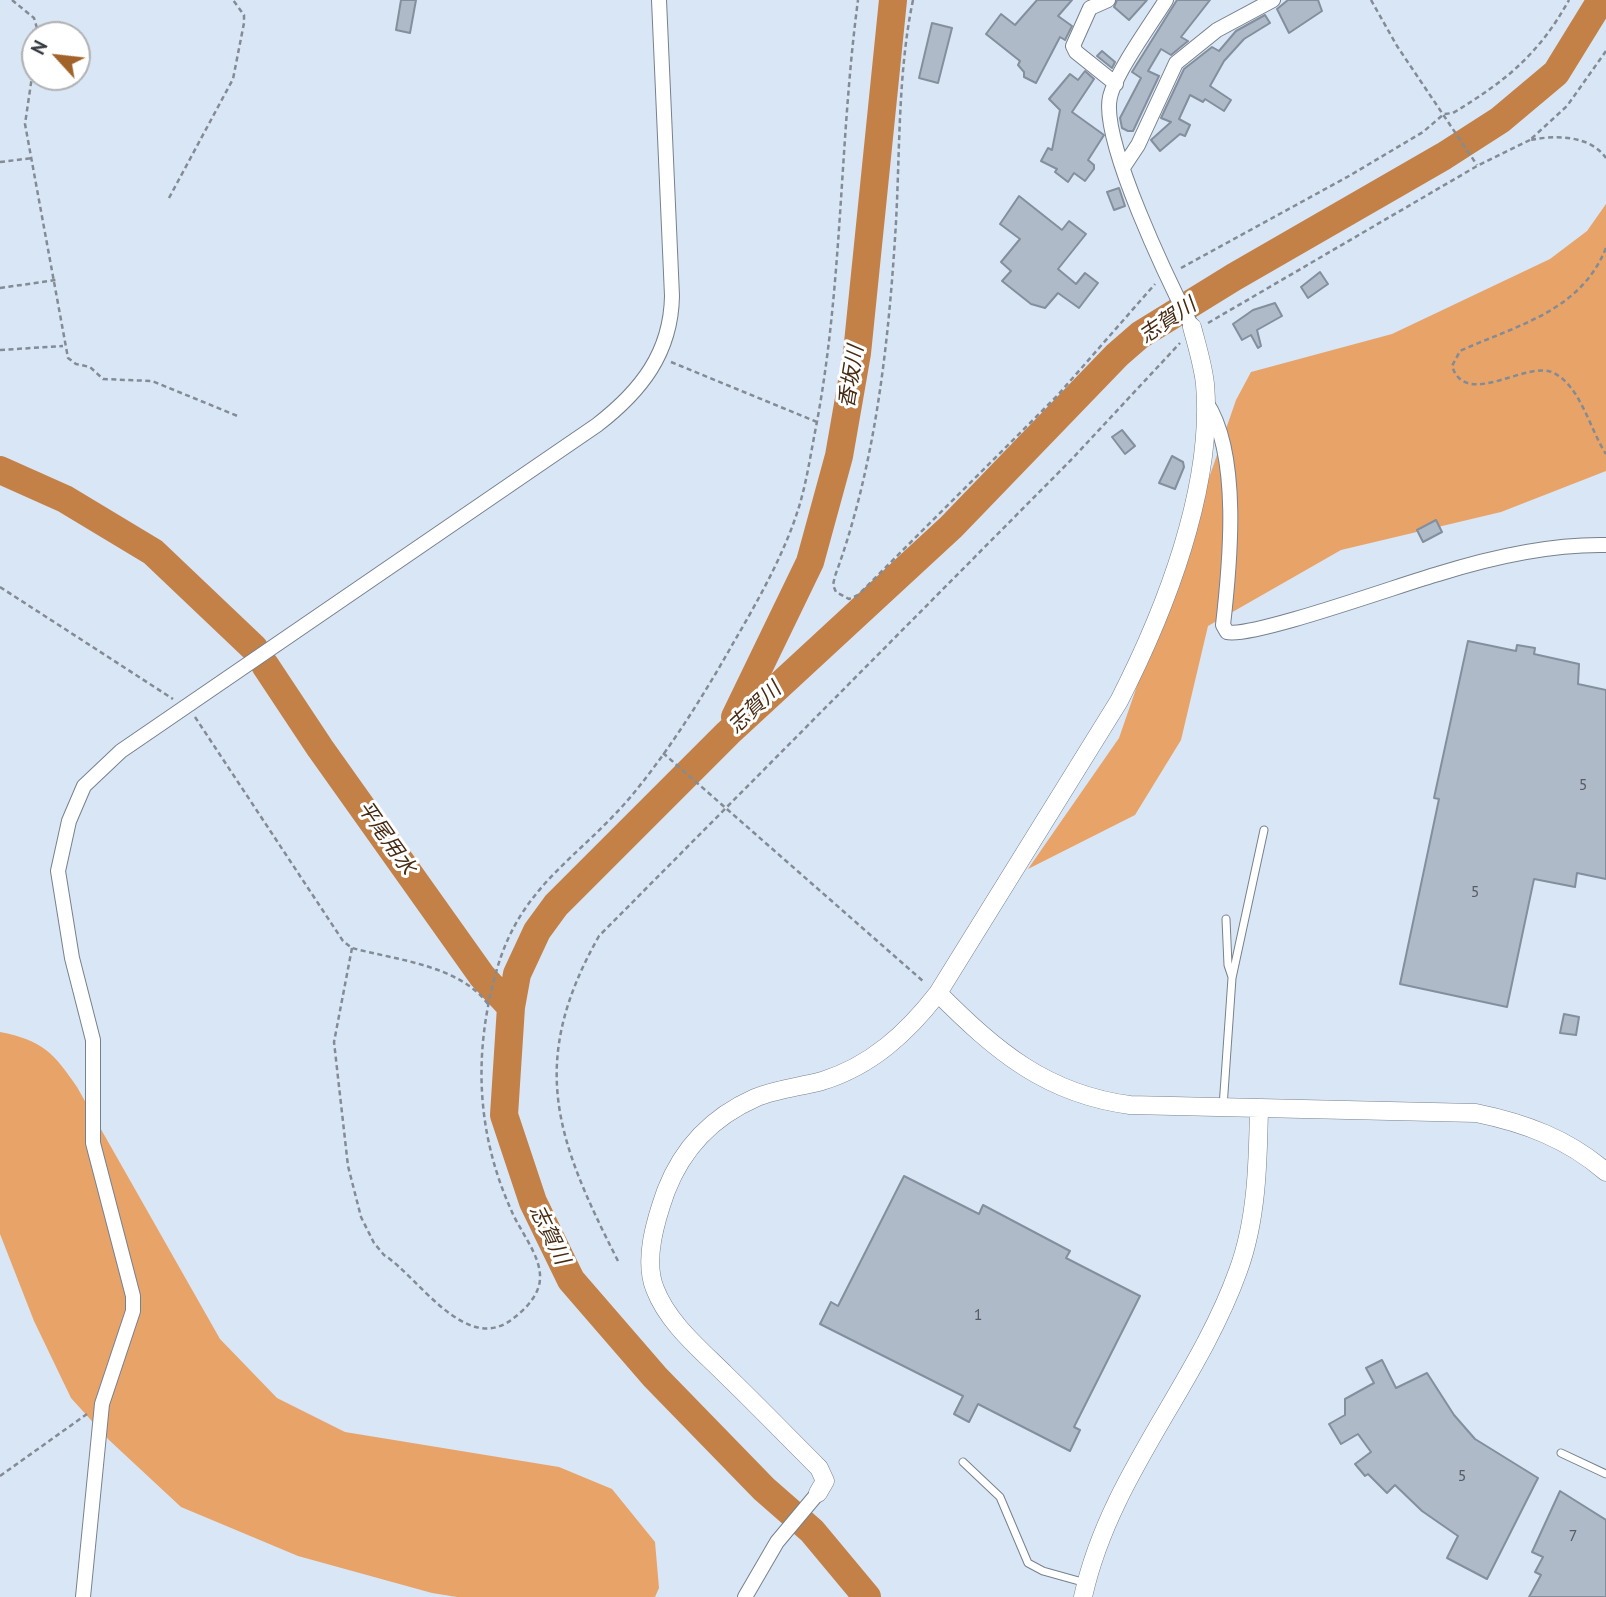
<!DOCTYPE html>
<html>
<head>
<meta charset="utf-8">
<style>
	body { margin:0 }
	#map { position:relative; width:1606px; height:1597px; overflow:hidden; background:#d9e6f5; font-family:"PT Sans",sans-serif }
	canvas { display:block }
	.north { position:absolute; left:21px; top:21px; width:70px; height:70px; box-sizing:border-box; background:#fff; border:2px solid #afb1b3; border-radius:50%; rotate:297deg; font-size:19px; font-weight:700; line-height:28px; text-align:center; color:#373c42 }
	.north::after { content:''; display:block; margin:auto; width:24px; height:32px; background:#a2632a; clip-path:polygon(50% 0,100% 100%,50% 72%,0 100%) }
</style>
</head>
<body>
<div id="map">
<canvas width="1606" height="1597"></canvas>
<div class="north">N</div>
</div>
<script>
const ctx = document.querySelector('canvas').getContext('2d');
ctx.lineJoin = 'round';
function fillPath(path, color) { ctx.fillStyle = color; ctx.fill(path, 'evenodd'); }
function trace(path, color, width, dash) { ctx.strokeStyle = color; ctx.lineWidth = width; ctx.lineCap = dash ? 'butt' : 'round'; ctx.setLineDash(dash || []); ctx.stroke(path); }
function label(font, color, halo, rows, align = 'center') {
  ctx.font = font + ' "PT Sans","Noto Sans JP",sans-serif'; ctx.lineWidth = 6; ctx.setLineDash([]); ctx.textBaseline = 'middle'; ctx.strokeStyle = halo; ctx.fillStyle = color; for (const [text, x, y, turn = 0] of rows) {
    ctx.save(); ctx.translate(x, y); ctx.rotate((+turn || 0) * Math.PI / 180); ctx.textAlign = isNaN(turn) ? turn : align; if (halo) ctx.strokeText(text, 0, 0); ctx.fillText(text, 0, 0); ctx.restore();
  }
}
fillPath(new Path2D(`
	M1606,204V471L1501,512L1341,550L1208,626L1181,740L1135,815L1028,869L1119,738L1236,400L1251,372L1392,334L1550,259L1587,231Z
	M0,1032C42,1040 54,1053 77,1087L220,1339L277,1398L345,1432L559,1467L612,1489L655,1542L659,1588L655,1597H457L432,1593L298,1556L181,1507L109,1440L71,1398L34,1321L0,1234Z`), '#e8a369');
trace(new Path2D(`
	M0,470L65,499L153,552L254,648
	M265,665L320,748L482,976L511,1007
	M735,717L810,562L839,456L857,353L893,0
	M867,1597L812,1531L764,1489L655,1377L571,1280L533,1202L504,1115L511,1007L517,974L537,931L556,905L728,733L951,527L1117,355L1140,335L1234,277L1444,156L1500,120L1556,73L1601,0`), '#c38047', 28);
const building = new Path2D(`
	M401,0H416L410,33L396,30Z
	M1037,0H1072L1058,16L1072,26L1065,40L1060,37L1036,83L1024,77V72L1018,65L1020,61L986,34L1001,14L1015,25Z
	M1117,0H1147L1129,20L1114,7Z
	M1177,0H1210L1181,37L1188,41L1171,55L1161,49L1148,71L1159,76L1133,131H1128L1122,128L1120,118L1141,78L1132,72Z
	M1288,0H1318L1322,11L1289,33L1277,9Z
	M1265,15L1270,23L1244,39L1224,61L1210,86L1231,100L1224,111L1205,99L1203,102L1190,95L1179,119L1190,125L1185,136L1180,134L1160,151L1151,140L1171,122L1161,118L1184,69L1212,47L1219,51L1236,31Z
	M932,23L952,28L938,83L919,78Z
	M1102,51L1115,62L1112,68L1097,56Z
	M1085,71L1094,79L1072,112L1104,135L1088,160L1094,165V169L1085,181L1074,173L1068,182L1055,172L1057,169L1041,161L1048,148L1052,150L1060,110L1049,99L1070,74L1078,80Z
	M1119,188L1125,206L1114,210L1107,192Z
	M1019,196L1062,230L1069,221L1086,234L1058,269L1076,284L1085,273L1098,283L1079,308L1058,293L1045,308L1031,304L1002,281L1011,271L1001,262L1020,239L1000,224Z
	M1320,272L1328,284L1308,298L1301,287Z
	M1275,303L1282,316L1257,330L1261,346L1258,348L1251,335L1242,340L1233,324L1253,310Z
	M1122,430L1135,446L1125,454L1112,437Z
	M1172,456L1183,462L1184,467L1175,489L1159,483Z
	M1436,520L1442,532L1423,542L1417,530Z
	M1468,641L1516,651L1517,645L1535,648L1534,654L1579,664L1578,684L1606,690V879L1577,873L1575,887L1534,879L1507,1007L1400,984L1439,799L1434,798Z
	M1564,1014L1579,1017L1576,1035L1560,1033Z
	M904,1176L979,1214L983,1205L1070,1251L1066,1258L1140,1296L1074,1427L1080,1430L1070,1451L978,1404L969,1422L954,1414L963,1396L820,1324L831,1302L838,1306Z
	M1382,1360L1396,1388L1427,1373L1454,1415L1475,1439L1538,1478L1487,1579L1447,1558L1458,1536L1422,1511L1395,1485L1387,1493L1368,1474L1365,1476L1355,1464L1371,1452L1358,1434L1341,1444L1329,1424L1345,1415V1399L1374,1383L1366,1368Z
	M1560,1491L1606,1520V1597H1529L1541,1575L1535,1572L1543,1557L1532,1552Z`);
fillPath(building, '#aebac8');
trace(building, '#838f9d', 2);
const service = new Path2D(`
	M1226,919L1228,965L1232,977
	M1223,1107L1232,978L1264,830
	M1561,1453L1606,1474
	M963,1462L1000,1497L1028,1563L1043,1571L1086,1583`);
const minor = new Path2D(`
	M1108,0L1090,8L1073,46L1076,52L1116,84
	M1166,0C1151,24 1116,72 1110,97C1100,140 1170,284 1192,327
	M1124,166L1138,145L1176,63L1217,30L1273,0
	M1206,402C1241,454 1230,564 1223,625L1227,632C1250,639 1405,583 1438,574C1492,557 1549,544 1606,545
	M83,1597L102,1404L133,1311V1296L93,1143V1040L72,958L58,871L69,821L84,786L121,751L597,425C641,391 671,353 672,296L659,0
	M745,1597L777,1542L818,1493`);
const tertiary = new Path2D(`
	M938,993C996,1051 1046,1094 1130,1105L1476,1113C1525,1123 1568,1139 1606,1172
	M818,1493L825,1481L819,1468C788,1437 757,1405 725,1374C700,1349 668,1323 655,1289C643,1260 656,1219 666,1191C683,1147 712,1117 755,1098C776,1089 800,1087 822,1081C871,1066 907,1033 938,993L1119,701C1165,611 1214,487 1205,384C1203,365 1197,346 1192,327
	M1083,1597C1109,1477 1197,1385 1238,1271C1257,1220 1258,1162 1259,1108`);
trace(service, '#76818e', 9);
trace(minor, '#76818e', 16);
trace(tertiary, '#76818e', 19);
trace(new Path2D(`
	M12,0L34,18L39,35
	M913,0C898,72 900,148 896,222C889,340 876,465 835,576L833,585L836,592L849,599L858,595L1057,396L1155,284
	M1371,0L1397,46L1477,165
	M1606,51L1567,106L1530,140C1555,135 1590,135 1606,158
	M35,56L25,124L68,358L76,364L90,367L103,379L152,381L240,417
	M0,162L33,158
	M169,198L233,79L244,23V15L233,0
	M1606,248C1580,312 1517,325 1460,351L1452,366C1466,410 1527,359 1554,373C1581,387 1590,430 1606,454
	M1181,268L1349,176L1423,132L1444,114L1453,113C1506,81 1539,54 1569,0
	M0,288L56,280
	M1208,323L1477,166L1530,140
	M0,350L63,346
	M671,362L817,422
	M0,587L173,699
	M195,717L343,941L352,948C396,960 459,965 488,1004
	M663,753L924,982
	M352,948L334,1042L348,1166L361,1217L374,1243L384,1255C419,1277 467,1358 515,1317C527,1308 540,1293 540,1278C541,1256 520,1231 512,1212C476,1133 473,1052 497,969C522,883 580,858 633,794C670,749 702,698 731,647C756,604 783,557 798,510C806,485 810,458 815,432C843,289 839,143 858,0
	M618,1261C556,1139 527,1063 599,936L1071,460L1180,343
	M0,1476L87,1414`), '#838b95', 2.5, [5, 3.5]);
trace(service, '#fff', 7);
trace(minor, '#fff', 14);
trace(tertiary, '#fff', 18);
label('16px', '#555c64', null, [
	["5",1583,785],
	["5",1475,892],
	["1",978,1315],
	["5",1462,1476],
	["7",1573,1536]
]);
label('italic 21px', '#472b12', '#fff', [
	["志賀川",1168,321,-34],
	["香坂川",852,377,-81],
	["志賀川",755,708,-43],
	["平尾用水",386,838,55],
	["志賀川",549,1235,64]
]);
</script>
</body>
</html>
